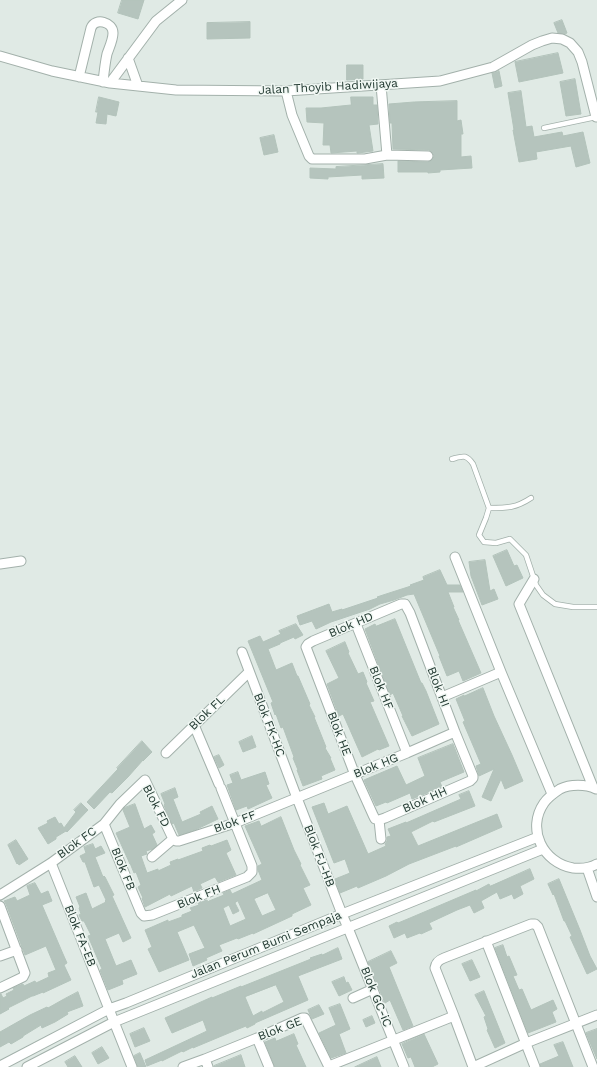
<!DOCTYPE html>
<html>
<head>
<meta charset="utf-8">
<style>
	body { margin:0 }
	canvas { display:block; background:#e0eae5 }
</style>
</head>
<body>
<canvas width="597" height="1067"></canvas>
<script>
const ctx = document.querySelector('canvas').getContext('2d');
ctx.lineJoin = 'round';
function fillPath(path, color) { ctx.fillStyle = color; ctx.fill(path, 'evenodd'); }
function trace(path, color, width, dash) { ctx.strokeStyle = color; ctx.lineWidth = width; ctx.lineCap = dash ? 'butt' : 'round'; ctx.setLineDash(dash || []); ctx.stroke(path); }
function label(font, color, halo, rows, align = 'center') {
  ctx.font = font + ' "Work Sans",sans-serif'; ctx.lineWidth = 3; ctx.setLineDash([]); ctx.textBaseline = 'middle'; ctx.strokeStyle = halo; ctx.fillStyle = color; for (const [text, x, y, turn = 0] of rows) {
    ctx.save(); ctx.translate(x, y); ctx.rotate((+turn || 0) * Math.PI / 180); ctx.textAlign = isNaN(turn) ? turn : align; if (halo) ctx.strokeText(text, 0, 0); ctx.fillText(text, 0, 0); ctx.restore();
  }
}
const building = new Path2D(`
	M122,0H144L138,19L118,13Z
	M562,20L567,33L565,34L558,33L554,23Z
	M250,22V38L207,39V23Z
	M558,53L563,73L519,82L515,62Z
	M347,65H363V79L347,80Z
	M499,71L502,86L495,88L492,73Z
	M575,79L581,114L566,116L560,82Z
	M521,91L526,127L532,126L534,137L562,132L563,136L583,132L590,163L576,167L571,146L536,152L537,159L519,162L513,130H514L508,93Z
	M99,97L119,102L116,116L107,114L106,124L96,123L98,112H96Z
	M351,97H373V105H377L378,124L369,125L373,151L358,153H357V151L331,153L330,145H323L324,123L307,122L306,108H321L351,105Z
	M457,101V121L461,120L463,134H461V157L471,156L472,168L440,170V172L428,173V172H398V161L428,162L433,159L434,156L433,153L429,150L393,149L392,123H390L389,104L414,102Z
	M274,135L278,152L264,155L260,138Z
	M383,164L384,178L362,179V175L328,177V179L310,178V168L336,169V167Z
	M507,550L514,566L517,565L523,578L506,586L493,556Z
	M485,560L490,591L494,589L498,599L482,605L471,576L469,562Z
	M440,570L447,585H460L463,592H448L454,607H453L459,620H458L481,673L463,681L459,671L447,676L439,656H440L414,594L407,595L394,600L380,604L370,609L331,622L316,629L312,621L300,625L297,616L329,604L332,612L342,609V610L378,598L377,597L383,595L411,586L410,585L424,580L423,577Z
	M395,619L421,683H422L426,691L439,724L412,736L402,716H403L393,693L390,695L365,629L375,624L376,626Z
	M296,624L303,635L295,639L294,637L280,643V644L268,649L276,670L292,663L297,676H298L310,704L309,705L315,717H314L326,747L325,748L331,758H330L335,770L321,776L322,779L303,786L297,770H298L293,758L294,757L283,727L281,728L276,714L275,715L271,703L273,702L248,641L260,636L263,642L281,634L279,631Z
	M345,642L349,652L348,653L358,674L363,672L367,682L366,683L374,701L370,702L389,746L379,750L378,749L362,757L343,714L339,716L327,684L339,678L326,651Z
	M483,688L494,716L512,755L523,781L505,789L501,779L491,801L482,797L494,769L479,776L476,766L481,764L463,722L465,721L456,699L464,695V696Z
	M252,736L256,747L243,752L239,742Z
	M142,741L152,752L143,761V760L128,777L112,793L110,792L94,809L87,802L118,769L117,768Z
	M453,744L464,772L440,782L442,787L412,799L410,793L387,803L386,802L376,806L364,780L397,766L406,785L425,776L418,758Z
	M219,755L224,765L219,768L214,757Z
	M238,772L241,780L265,772L269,784L266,785L272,798L248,809L247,806L236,810L227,785L233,783L230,775Z
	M175,788L178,797L173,799L182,822L201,814L200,812L212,806L218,819L195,830L179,835L174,823L172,824L167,813L164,805L165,804L161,794Z
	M469,791L475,806L434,822L433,821L411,832L418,846L497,814L502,827L456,847V846L409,864L386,876L358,888L357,886L340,893L335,879L350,873L345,859L334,863L312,807L324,803L328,814L347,806L368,854L386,846L385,844L387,841V837L391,836L388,829L406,822V823L461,799L459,795Z
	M81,803L88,810L67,832L66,831L56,837V839L48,844L38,828L48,823L47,821L55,817L59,824L61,823L64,828L76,812L74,810Z
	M135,804L144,829L151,825L155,832L152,834L157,845L153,849L146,851L147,854L141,856L147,873L158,869V871L171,865L170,862L178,859V860L203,851L202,848L210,845L211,846L227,840L231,850L226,853L236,875L218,882L215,877L200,884L202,888L194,892L192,886L171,896L170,894L145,907L142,898H143L138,887L141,885L136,872L134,873L130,863V864L116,833L130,827L123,810L124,808Z
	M281,817L294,850L301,864L300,865L310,885L303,888L311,905L292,914V916L253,934V933L238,939L237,938L219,945L222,951L206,958L207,960L193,966L189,954L205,948L194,925L177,932L189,960L159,972L148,949L152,947L145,930L168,920V922L182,917V915L192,911L190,908L199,905L198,903L207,900L208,902L209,901L224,895L223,893L230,890L232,894L262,880L258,870V866L262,864L245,826L259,821L261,826ZM268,893L276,910L262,916L254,899ZM238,901L246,919L230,926L223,908L229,905L233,914L239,911L235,903Z
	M16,840L28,859L19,865L18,863L17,864L8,845Z
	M93,844L95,849L101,846L105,853L95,857L103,877L104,876L105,877L114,895L112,896L131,938L123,942L119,933L105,939L116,966L131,960L137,974L122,980L123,984L108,990L100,970L102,969L88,936L91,935L84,921H82L79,915L81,914L79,908L80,907L76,897L86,893L92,909L106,902L105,901L106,900L99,885L94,887L85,862H83L80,856L86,853L84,847Z
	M530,869L534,879L520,886L523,894L514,899L512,894L500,899L497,892L481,901L484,908L474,913L470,905L457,910L429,923L432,929L421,934L420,933L407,938L405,933L394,938L389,926L397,922L398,923L410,918L476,890V891L489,884L490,886Z
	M559,879L580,930L590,956L597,969L587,974L570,937L572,936L565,921H564L554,894L553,895L548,884Z
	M35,883L41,894L48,891L52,901L42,905L63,954L67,963L64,965L71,980L43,993V992L33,996H32L8,1008L9,1009L0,1014V994H1L3,998L7,996L6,994L14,990L13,988L23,984L24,986L35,981L36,983L49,977L48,973L56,970L46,946L25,955L6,904L4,901L15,897L17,901L30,895L27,886Z
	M503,945L507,957L509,956L517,975L513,976L519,990L522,989L531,1010L553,1000L557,1009L552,1012L556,1022L528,1033L495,948Z
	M338,948L342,959L298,976L308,1000L255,1023V1024L247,1028L246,1026L236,1030L193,1048V1047L183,1052L182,1051L162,1061V1060L147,1066L145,1060L207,1031L203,1020L172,1033L165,1018L212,997V998L241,986V987L311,959L310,958L322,954V955ZM276,985L284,1002L262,1013V1011L253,1016L245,997Z
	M391,951L397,963L389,967L413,1026L403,1030L390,1000L385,1003L368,962Z
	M472,960L480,977L470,981L462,964Z
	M344,977L346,983L348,982L352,990L339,996L332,982Z
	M484,991L505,1043L495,1048L487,1030L488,1029L484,1017L486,1016L475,995Z
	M78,992L83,1006L67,1012L68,1014L55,1022L42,1028L41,1025L23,1036V1037L11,1044L9,1042L0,1047V1032L30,1015L47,1007L48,1008L64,999Z
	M340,1004L350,1029L339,1034L346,1053L331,1058L319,1033L336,1025L329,1008Z
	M319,1005L324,1014L312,1019L308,1010Z
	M372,1016L375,1023L366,1027L363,1020Z
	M144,1028L150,1041L135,1047L130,1034Z
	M597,1029V1059L586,1033Z
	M294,1034L298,1044L296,1045L306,1067H275L265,1042L275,1038L276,1041Z
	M424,1034L438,1064L432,1067H415L411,1057L408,1058L402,1044Z
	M563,1042L573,1067H541L540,1064L559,1056L554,1045Z
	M102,1047L109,1058L98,1064L92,1053Z
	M140,1053L146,1067H138L134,1056Z
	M241,1055L245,1067H214V1066Z
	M75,1056L82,1067H68L65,1062Z
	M377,1057L381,1067H355Z`);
fillPath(building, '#b5c4bd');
trace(building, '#b3c3bb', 1);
const lane = new Path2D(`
	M544,128L596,117
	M452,459C463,456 466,454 473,464L489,508L486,518L479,535L484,542L496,543L510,539L526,555L536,585L543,595L555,604L573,607H597
	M489,508C507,508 516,508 531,498`);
const street = new Path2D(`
	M0,56L52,71L110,83L176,90L286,91L440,81L493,67L532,45L542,41L552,38L562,39L570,43L578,52L582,62L596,117L597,116
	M128,58L138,86
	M79,77L91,28C95,17 113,22 113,33C113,40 109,48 107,54C105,63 104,73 103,82
	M110,83L156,21L182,0
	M381,85L387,155
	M286,91L292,115L309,156L312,159H365L387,155L428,156
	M0,564L21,561
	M534,579L519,604L593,787
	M401,604H405L410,613L455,732L473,776V778L470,781L385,818L379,820L375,819L373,815L355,775L306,647L308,644L313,641Z
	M356,624L407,753
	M242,652L297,798L342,914L348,928L404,1067
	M501,672L552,794
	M442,697L501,672L455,557
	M194,725L219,784
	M166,753L249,672
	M596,789C586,784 570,784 560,789C554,793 548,797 544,803C526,829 543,863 573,868C582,869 590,868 597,864
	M379,820L381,839
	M104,824L141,913L144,916L152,915L247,877L252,872V866L221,788
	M173,839L176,841H179L235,823L407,753L455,732
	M152,857L173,839
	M51,863L132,1067
	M587,868L597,897
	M0,895L51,863L104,824L120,804L145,780L173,839
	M0,906L25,973L23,977L0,988
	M486,941L535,1067
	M0,956L17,950
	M353,998L373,989
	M454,1016L435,968C436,962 439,960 444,958L531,924H535L538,927L593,1067
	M257,1038L269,1067
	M205,1059L257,1038L302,1018H305L329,1067
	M0,1066L109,1009L126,1003L342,914L538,837
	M329,1066L454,1016L473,1067
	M27,1067L114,1022L543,849
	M183,1067L205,1059L208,1067
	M473,1067L526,1043L597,1015`);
trace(lane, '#a3b1ab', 6);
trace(street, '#a3b1ab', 11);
trace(lane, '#fff', 4.5);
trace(street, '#fff', 9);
label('12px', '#223931', '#f0f7f3', [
	["Jalan Thoyib Hadiwijaya",328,87,-3],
	["Blok HD",351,625,-23],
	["Blok HI",438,687,69],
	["Blok HF",381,688,68],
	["Blok FL",207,713,-44],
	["Blok FK-HC",269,725,69],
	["Blok HE",339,734,69],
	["Blok HG",376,766,-22],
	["Blok HH",425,800,-24],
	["Blok FD",156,806,63],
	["Blok FF",235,822,-20],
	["Blok FC",77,843,-36],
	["Blok FJ-HB",319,856,69],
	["Blok FB",123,869,68],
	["Blok FH",199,897,-22],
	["Blok FA-EB",80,936,68],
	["Jalan Perum Bumi Sempaja",266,945,-22],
	["Blok GC-iC",376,997,68],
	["Blok GE",280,1029,-21]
]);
</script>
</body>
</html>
